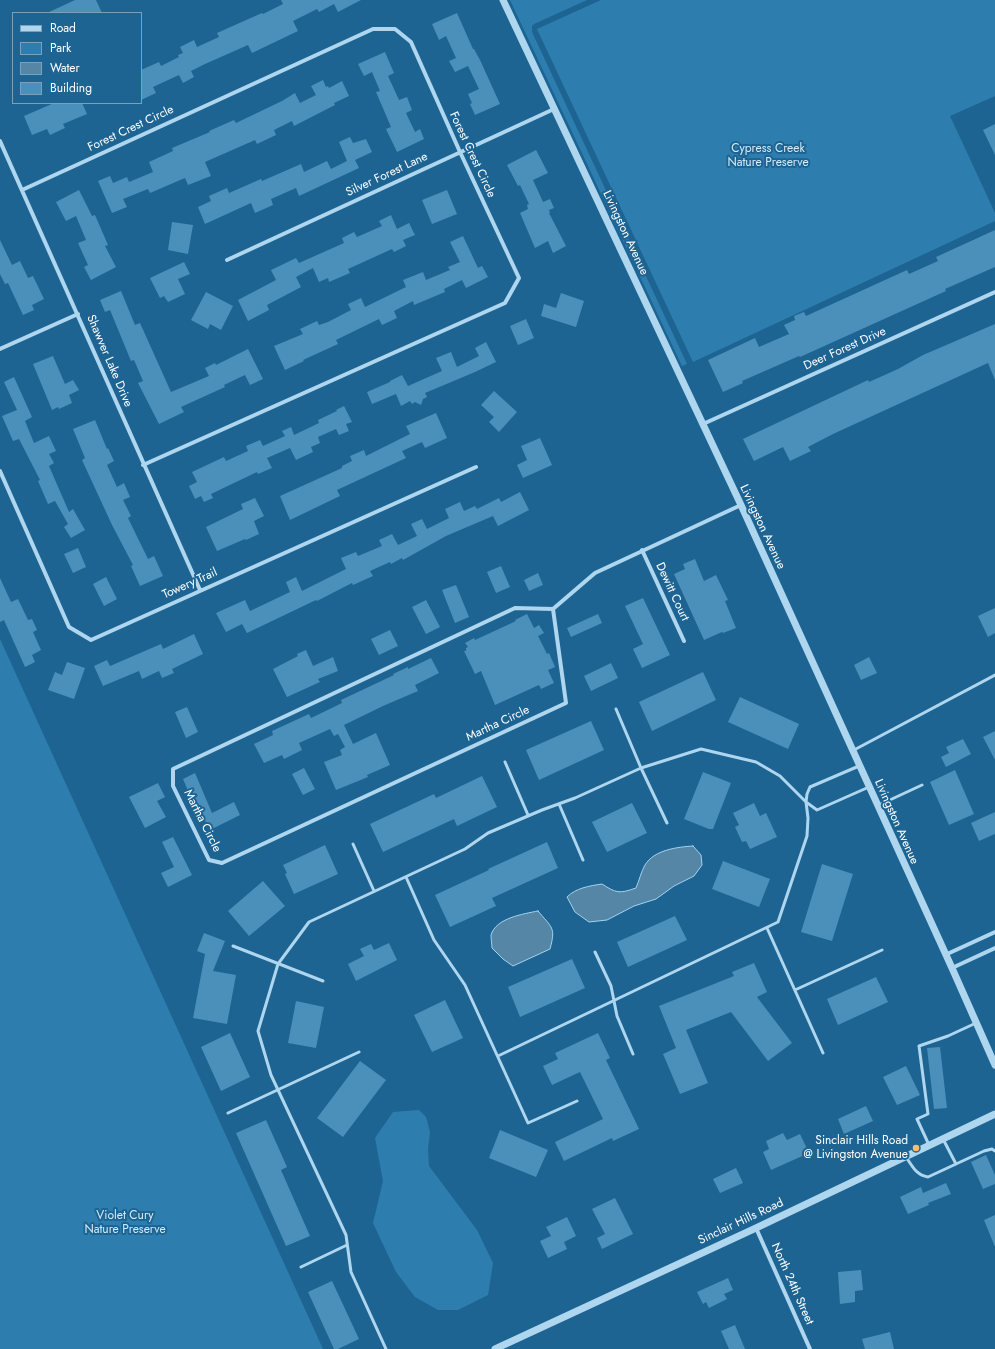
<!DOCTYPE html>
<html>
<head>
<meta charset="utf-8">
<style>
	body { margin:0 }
	#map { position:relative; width:995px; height:1349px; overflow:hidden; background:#1d6493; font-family:Jost,sans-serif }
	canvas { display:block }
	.legend { position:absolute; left:12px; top:12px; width:130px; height:92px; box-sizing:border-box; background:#1d6493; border:1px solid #77a2be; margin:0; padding:5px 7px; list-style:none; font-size:12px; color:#fff }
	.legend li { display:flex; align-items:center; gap:8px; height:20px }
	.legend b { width:20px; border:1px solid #77a2be }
</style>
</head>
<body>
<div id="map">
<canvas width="995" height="1349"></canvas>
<ul class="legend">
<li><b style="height:5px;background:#aed6ee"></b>Road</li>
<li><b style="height:11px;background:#2d7eae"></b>Park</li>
<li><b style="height:11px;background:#5686a6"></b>Water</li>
<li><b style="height:11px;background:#4a90bb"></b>Building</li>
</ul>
</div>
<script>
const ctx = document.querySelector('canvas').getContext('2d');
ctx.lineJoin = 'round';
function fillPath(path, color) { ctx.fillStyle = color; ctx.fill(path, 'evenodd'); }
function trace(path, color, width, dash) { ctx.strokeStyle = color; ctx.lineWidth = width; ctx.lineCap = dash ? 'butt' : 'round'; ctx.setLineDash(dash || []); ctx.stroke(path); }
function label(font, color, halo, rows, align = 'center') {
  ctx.font = font + ' Jost,sans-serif'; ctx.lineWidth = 4; ctx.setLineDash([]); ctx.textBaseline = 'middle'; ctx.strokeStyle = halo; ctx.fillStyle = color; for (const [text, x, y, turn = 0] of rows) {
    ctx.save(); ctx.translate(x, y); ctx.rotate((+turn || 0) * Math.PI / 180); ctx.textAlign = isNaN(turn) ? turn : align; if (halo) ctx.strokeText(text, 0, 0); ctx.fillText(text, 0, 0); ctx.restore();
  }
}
fillPath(new Path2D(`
	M510,0H587L534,24L532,26V32L687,364L682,366Z
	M601,0H995V96L950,116L995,213V221L693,362L537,29Z
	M0,639L323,1349H0Z
	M419,1110L426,1117L430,1132L428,1149L429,1166L477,1230L493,1263L488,1295L458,1310H438L415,1297L396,1272L373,1223L383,1181L375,1138L393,1112Z`), '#2d7eae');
const water = new Path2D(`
	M693,846L701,855L702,865L694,876L674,886L656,899L634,906L607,920L589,922L575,912L567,897C576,888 589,886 602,884C616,893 619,894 636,888C639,881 641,872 645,865C654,850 677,847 693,846Z
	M538,911C552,928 556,927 550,949L513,966L503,959L492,948C492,945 491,939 491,935C496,918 523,914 538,911Z`);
fillPath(water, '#5686a6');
trace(water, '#a2d3f0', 1);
fillPath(new Path2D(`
	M75,0H96L102,13H47Z
	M281,0H361L338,12L334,4L319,12L317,9L293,21L298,31L252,53L248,45L205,64L191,71L194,77L183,83L179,75L153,87L156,93L141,100V70L159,62L161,66L179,57L178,55L183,53L180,47L194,40L197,47L219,37L217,33L262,13L263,14L283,4Z
	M457,13L473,49H474L480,60L500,104L475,115L470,104L472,103L468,94L479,89L468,66L455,72L449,61L456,58L446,36L439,40L432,24Z
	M385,52L394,73L388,76L399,100L407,97L412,110L406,113L415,132L420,129L424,139L397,152L386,129L391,127L376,92L380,91L372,72L364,76L358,64Z
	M323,80L326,87L328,86L329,88L342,81L349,96L334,103L335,105L294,126L292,121L274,130L276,135L257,144L255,140L205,162L211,176L188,185L185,178L150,193L148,189L123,199L127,207L112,213L98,181L110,176L113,183L127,177L129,182L153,172L149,162L173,151L172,148L210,132L209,131L234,120L236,123L282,101L295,93L300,103L316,95L311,86Z
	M54,103H82L87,114L63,124L65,128L50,135L47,129L32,135L24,116Z
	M995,124V155L983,130Z
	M350,137L353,143L366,139L372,152L355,160L359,168L299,196L296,188L271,199L273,205L255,213L251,203L205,224L198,207L211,201L209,196L227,188L229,193L261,179L262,181L301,164L304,172L327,161L331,169L347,161L339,142Z
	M536,150L548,173L533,180L543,202L550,199L554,208L549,210L550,213H549L566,246L553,253L548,241L535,248L520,213L528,209L527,205L529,204L520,185L518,186L507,165Z
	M79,190L92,216L95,215L108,245L105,246L116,267L91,280L84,267L88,265L78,243L86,240L76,216L66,221L56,202Z
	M447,190L457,214L432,224L422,200Z
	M391,215L397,229L409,223L415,235L403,240L406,246L394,252L392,249L348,269L350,273L329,282L328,278L319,282L313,268L296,277L301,287L267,305L269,310L248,321L238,300L276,280L271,270L296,258L299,263L344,243L342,238L354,232L357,237L382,226L379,221Z
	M172,222L193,225L188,254L168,250Z
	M995,230V267L945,289L946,291L800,357L799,356L742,381L743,383L723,392L708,360L755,338L759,347L789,334L784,325L795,320L794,316L804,312L806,316L907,270L909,274L938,261L936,257Z
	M463,236L478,268L482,266L488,277L466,288L462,280L444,289L445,292L414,305L413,301L394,311L397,318L382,325L379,319L336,340L338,344L303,360L304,361L285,370L274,346L303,334L300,329L317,321L319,325L328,322L351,310L348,304L361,298L365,307L406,287L403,280L423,272L426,280L450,270L448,267L460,262L450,242Z
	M0,240L12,265L20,261L28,278L33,276L44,299L32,305L34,310L23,315L8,283L5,284L0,274Z
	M184,262L190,274L178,279L185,294L168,302L164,296L160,298L150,278Z
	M121,291L135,325L140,323L171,392L209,376L205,368L215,363L216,365L248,349L263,379L250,385L245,375L224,385L225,387L181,407L184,412L159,424L138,383L143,381L134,360L131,361L110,310L105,312L100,300Z
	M206,292L233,306L221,330L210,324L208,329L191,320Z
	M561,293L584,301L576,327L541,316L544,304L556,308Z
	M526,319L534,338L518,345L510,326Z
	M995,324V380L988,363L833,434L808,447L811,451L790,461L783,447L754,461L743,439L868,380L869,382L898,369L923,355L944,346Z
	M486,342L496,362L475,372L425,393L427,397L423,399L421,405L415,402L412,404L410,401L401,406L396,394L372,404L367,392L390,382V381L402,375L408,386L442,371L436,358L451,352L457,367L479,356L475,348Z
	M53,356L65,384L73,380L79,390L69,395L72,403L59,409L58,407L52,410L33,364Z
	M14,377L32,417L25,421L34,443L49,436L56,451L49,454L54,463L49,466L69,512L73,509L85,530L71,538L64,527L68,524L55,501L48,504L38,481L40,480L19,439L13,441L2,416L17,410L4,382Z
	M494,391L517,412L499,432L489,422L494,417L481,405Z
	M344,406L352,422L346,424L349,431L339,435L336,429L318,437L320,443L311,447L313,452L296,460L290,448L267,458L272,468L258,474L257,472L211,494L213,498L204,502L201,496L195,499L189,486L197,482L192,472L224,457L226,461L248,451L246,446L260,440L263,446L285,436L282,431L291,427L294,435L319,423L318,420L337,411L336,410Z
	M436,413L447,438L425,448L422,442L402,451L406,458L337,490L340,496L290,520L280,496L342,468V466L352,461L350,456L364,450L366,456L410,434L406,426Z
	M95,420L107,449L108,448L114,461L107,465L117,487L124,483L130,497L123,500L131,516L128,518L148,559L154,556L163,576L140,586L131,566L133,565L112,525L82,460L85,458L73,429Z
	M540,438L552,465L523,478L517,465L527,460L521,446Z
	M520,492L529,510L498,526L493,516L446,536L403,560L402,558L391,564L390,562L370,571L373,576L353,585L352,583L317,601L316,600L247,633L242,624L226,632L216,613L245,600L250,611L290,592L286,582L296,577L302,591L346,569L341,558L356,552L358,556L382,546L379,540L392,534L398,545L417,536L411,524L422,519L427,529L449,518L445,509L460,502L464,511L475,506L477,509L499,498L501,502Z
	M255,498L264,516L254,521L259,534L246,540L245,539L217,551L206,527L243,509L241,504Z
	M78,548L86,567L73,573L64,554Z
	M695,559L704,581L716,575L728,600L725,601L736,628L723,633L722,632L704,640L674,574L685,569L683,564Z
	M501,566L510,587L496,593L487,572Z
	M538,573L543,585L529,591L524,580Z
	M106,577L117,599L104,606L93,584Z
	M0,578L11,602L18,599L28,620L32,619L37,630L33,632L41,650L32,655L35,662L25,667L4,620L0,622Z
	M456,585L469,617L455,623L442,590Z
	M643,598L670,655L642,668L633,649L643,644L625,606Z
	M426,600L440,627L426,634L412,607Z
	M995,608V633L988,637L978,616Z
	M527,614L534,628L539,625L544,633L538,636L547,654L549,653L555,667L548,670L554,683L541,689L539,685L495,705L481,671L475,674L464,651H466V648L468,647L465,643L474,638L475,640L516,621L515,620Z
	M598,614L602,623L571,637L567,628Z
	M390,630L398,646L379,655L371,639Z
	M194,634L203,654L172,669L174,673L162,678L159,671L142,679L139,671L103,686L94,666L107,660L110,666L161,644L163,649Z
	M306,650L313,666L333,657L338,671L318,679L320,682L287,697L273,669L298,656L297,654Z
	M869,657L877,673L861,680L854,665Z
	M431,658L439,673L415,685L418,691L383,706L344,725L353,744L376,733L390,765L367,775L368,777L336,790L324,762L342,755L340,750L345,747L338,734L334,736L330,729L299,743L302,750L284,759L282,755L264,763L254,744L273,735L272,731L309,714L311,718L342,703L341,700L394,675L393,674L408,667V669Z
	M67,662L85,668L74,699L48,690L55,672L62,675Z
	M611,663L618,678L591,691L584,676Z
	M703,672L716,700L652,731L639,702Z
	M740,697L799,724L788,749L728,722Z
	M187,707L198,732L186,738L175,712Z
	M591,721L604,750L539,780L526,750Z
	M995,731V760L983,737Z
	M963,739L971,754L946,767L941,757L949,753L946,747Z
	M304,768L315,789L303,795L292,774Z
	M955,770L974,814L949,825L930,782Z
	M703,772L731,783L713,829H709L684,819Z
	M195,773L212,813L234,802L240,815L210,830L196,804L194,805L183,779Z
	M482,776L497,807L457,826L454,819L383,852L370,824L434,794L436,798Z
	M158,783L165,797L157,801L166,817L145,828L129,797Z
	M632,803L647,833L607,852L592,822Z
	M754,803L760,816L766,813L777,837L750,849L746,841L742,842L735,827L739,825L733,813Z
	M995,812V834L979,841L971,823Z
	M173,837L192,875L168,887L161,873L174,867L162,842Z
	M547,842L558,868L492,898L496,906L450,927L435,895L489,870L488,869Z
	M325,845L338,874L294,894L285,874L287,873L283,865Z
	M723,861L770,879L759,907L712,889Z
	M822,864L853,874L832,941L801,932Z
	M263,881L285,906L249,936L228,911Z
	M675,916L687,940L628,967L617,942Z
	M204,933L225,941L213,971L236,975L227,1024L193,1018L205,954L197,951Z
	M389,943L397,960L356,981L348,964L364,956L360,949L371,944L374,950Z
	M572,959L585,988L520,1017L508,987Z
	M754,963L767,992L757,997L792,1043L768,1061L731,1012L686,1030L708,1083L680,1094L663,1054L676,1048L659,1006L734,976L732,972Z
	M876,977L888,1002L838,1025L827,999Z
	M445,1000L463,1038L432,1052L414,1015Z
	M296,1001L324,1007L316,1048L288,1043Z
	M230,1033L250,1077L221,1091L201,1047Z
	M598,1033L610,1058L606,1060L639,1129L613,1141L612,1138L564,1161L555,1142L603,1119L580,1072L552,1085L543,1066L558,1059L555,1053Z
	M940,1047L947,1108L934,1109L927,1048Z
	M360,1061L386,1080L343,1137L317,1118Z
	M906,1066L920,1095L897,1105L883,1077Z
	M866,1106L873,1121L844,1134L838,1119Z
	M266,1120L287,1167L281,1170L310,1236L286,1246L236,1133Z
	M500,1130L548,1150L536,1177L489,1158Z
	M783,1133L787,1140L800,1134L809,1153L771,1170L763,1152L769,1149L766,1141Z
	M986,1155L995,1175V1184L983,1189L971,1162Z
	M736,1168L743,1183L720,1193L713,1179Z
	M946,1183L951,1194L928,1203L929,1205L908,1214L900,1197L921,1187L923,1193Z
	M615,1198L633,1234L602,1249L597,1238L605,1234L592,1209Z
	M995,1215V1247L984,1220Z
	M567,1217L576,1236L564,1242L567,1249L548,1258L540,1241L551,1236L546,1227Z
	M861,1270L863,1290L855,1291V1302L840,1304L838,1272Z
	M728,1278L733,1290L724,1294L727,1299L709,1308L706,1302L703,1304L697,1292Z
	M332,1281L359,1339L338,1349H334L308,1292Z
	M735,1325L745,1349H729L721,1331Z
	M890,1332L894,1349H865L862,1339Z`), '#4a90bb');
trace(new Path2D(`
	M616,709L641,768L667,823
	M854,750L995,675
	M505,762L528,815
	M559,804L583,860
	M879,805L922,785
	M353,844L374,891
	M406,877L434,940L465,985L528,1123L577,1101
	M767,928L823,1053
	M233,946L323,981
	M595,952L611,986L617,1016L633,1054
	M795,990L882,950
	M498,1056L778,922L807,836L808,818L806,802L807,794L810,787L859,766
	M228,1113L359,1052
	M943,1139L956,1164
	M929,1145L917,1119L928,1114L919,1046L948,1036L976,1023
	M906,1157C913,1167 916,1175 928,1177L984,1151L992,1149L995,1151
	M301,1267L347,1245
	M386,1349L351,1272L346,1235L271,1075L258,1031L278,964L309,922L465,849L488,833L542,810L575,798L641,768L701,749L756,762L780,776L806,802L817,810L869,787`), '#aed6ee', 3);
trace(new Path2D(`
	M0,141L200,590
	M22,190L373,29H395L411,42L460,152L519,278L505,303L143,465
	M227,260L554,109
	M0,349L78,314
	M703,424L995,292
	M0,471L69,627L91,640L476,467
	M642,550L684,641
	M515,608L553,609L566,703L222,863L209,860L173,786V769Z
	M553,609L595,573L741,505
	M945,955L995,932
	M952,968L995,948
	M756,1228L810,1349`), '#aed6ee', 4);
trace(new Path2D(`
	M503,0L741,505L952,968L995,1065
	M495,1349L756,1228L995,1114`), '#aed6ee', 7);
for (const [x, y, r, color] of [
	[916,1148,4,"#fdbb6d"]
]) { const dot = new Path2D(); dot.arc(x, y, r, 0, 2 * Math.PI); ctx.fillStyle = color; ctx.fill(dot); trace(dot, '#1d6493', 1.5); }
label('12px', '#fff', '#1d6493', [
	["Forest Crest Circle",131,129,-25],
	["Forest Crest Circle",472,155,65],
	["Silver Forest Lane",387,175,-25],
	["Livingston Avenue",625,233,65],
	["Deer Forest Drive",845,349,-24],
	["Shawver Lake Drive",109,361,67],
	["Livingston Avenue",762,527,65],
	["Towery Trail",190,584,-24],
	["Dewitt Court",672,592,65],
	["Martha Circle",498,724,-25],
	["Martha Circle",202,821,63],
	["Livingston Avenue",896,822,66],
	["Sinclair Hills Road",741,1222,-25],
	["North 24th Street",792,1284,66]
]);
label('12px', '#d5ecfa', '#1d6493', [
	["Cypress Creek",768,149],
	["Nature Preserve",768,163],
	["Violet Cury",125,1216],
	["Nature Preserve",125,1230]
]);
label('12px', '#fff', '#1d6493', [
	["Sinclair Hills Road",908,1141],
	["@ Livingston Avenue",908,1155]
], 'right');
</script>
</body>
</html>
